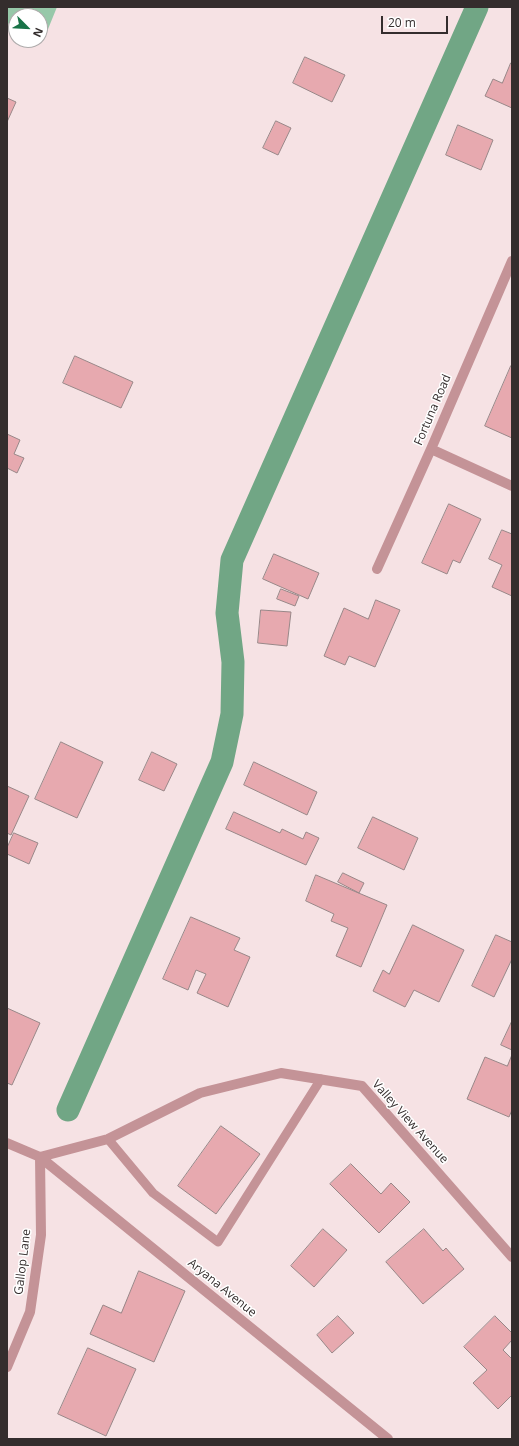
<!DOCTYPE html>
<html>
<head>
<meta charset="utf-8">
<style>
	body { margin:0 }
	#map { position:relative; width:519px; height:1446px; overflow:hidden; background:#f6e2e4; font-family:"Open Sans",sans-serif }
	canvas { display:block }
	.frame { position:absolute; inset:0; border:8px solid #342d2d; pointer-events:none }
	.north { position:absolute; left:8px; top:8px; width:40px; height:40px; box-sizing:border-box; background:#fff; border:1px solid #aeabab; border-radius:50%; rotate:114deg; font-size:11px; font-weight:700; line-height:16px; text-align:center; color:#342d2d }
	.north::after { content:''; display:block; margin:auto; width:14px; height:18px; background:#187347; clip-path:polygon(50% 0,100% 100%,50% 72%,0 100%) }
	.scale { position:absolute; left:381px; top:16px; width:67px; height:18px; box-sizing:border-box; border:2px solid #342d2d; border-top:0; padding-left:5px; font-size:12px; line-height:14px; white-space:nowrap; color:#342d2d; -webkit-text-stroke:3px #fff; paint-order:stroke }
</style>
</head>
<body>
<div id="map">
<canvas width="519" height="1446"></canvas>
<div class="frame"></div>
<div class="north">N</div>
<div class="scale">20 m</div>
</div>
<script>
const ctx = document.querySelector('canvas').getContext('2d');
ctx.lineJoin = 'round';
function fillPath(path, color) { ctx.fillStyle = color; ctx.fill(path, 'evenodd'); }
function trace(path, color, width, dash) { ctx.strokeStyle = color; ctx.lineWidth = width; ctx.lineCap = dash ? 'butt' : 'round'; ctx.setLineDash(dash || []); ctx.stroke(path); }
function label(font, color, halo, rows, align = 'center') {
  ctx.font = font + ' "Open Sans",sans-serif'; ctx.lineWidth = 3; ctx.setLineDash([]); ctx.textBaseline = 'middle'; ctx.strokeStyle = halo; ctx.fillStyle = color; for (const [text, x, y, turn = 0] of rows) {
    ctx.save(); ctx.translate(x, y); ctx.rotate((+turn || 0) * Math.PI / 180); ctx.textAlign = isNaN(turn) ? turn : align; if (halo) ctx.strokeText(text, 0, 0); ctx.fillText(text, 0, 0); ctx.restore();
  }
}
fillPath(new Path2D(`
	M7,7H57L44,39L40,37V16H16V27L7,23Z`), '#97c8a9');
trace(new Path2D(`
	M68,1110L222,762L232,714L233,662L227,613L232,560L477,7`), '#71a685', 23);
const building = new Path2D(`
	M305,57L345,75L332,102L293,83Z
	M511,63H512V108L485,96L493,79L502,83Z
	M7,98L16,102L7,122Z
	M276,121L291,128L278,155L263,148Z
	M458,125L493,140L481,170L446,155Z
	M75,356L133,382L121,408L63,383Z
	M511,366L512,367V438L485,426Z
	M7,434L20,440L14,454L24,458L17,473L7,468Z
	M449,504L481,519L460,563L453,560L447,574L422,563Z
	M502,530L512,534V596L492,587L502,565L489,559Z
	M274,554L319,573L308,599L263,579Z
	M281,589L299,596L295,606L277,599Z
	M376,600L400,610L375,667L349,656L345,665L324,656L344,608L368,619Z
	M261,610L291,612L287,646L258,643Z
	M61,742L103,762L77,818L35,799Z
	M152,752L177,764L164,791L139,780Z
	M254,762L317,792L307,815L244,785Z
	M7,786L29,796L11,835L7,833Z
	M234,812L280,833L282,829L303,839L306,832L319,838L306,865L226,829Z
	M373,817L418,838L404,870L358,848Z
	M14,833L38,843L29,864L7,854V848Z
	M343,873L364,883L359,893L338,882Z
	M316,875L387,905L361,967L336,956L348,928L331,921L334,914L306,901Z
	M191,917L240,938L234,950L250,957L228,1007L197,993L206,974L196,970L188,990L163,979Z
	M413,925L464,950L439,1002L414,990L405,1007L373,991L383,970L389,974Z
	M496,935L512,942V959L494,997L472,986Z
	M7,1008L40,1023L12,1085L7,1083Z
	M512,1021V1050L501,1045Z
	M512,1055V1110L509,1117L467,1099L485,1057L507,1066Z
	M221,1126L260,1154L216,1214L178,1186Z
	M351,1164L381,1194L391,1183L410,1202L379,1233L330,1184Z
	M323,1229L347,1250L314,1287L291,1266Z
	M424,1229L443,1251L446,1248L464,1269L423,1304L386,1262Z
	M139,1271L185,1291L154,1362L90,1334L103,1305L121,1313Z
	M338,1316L354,1333L332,1353L317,1335Z
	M495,1316L512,1333V1340L503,1350L512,1359V1395L498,1409L473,1383L487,1370L464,1347Z
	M88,1348L136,1369L106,1436L58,1414Z`);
fillPath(building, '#e7a9af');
trace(building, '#988788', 1);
trace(new Path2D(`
	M108,1139L153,1193L218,1242L321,1079`), '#c49397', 9);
trace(new Path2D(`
	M431,449L512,486
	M377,569L431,449L512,261
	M7,1143L40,1157L108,1139L200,1093L281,1073L362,1086L512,1257
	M40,1157L388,1439
	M7,1367L30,1312L41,1235L40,1157`), '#c49397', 10);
label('12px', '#342d2d', '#fff', [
	["Fortuna Road",433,410,-67],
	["Valley View Avenue",410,1122,48],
	["Gallop Lane",23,1262,-83],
	["Aryana Avenue",222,1288,39]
]);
</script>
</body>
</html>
